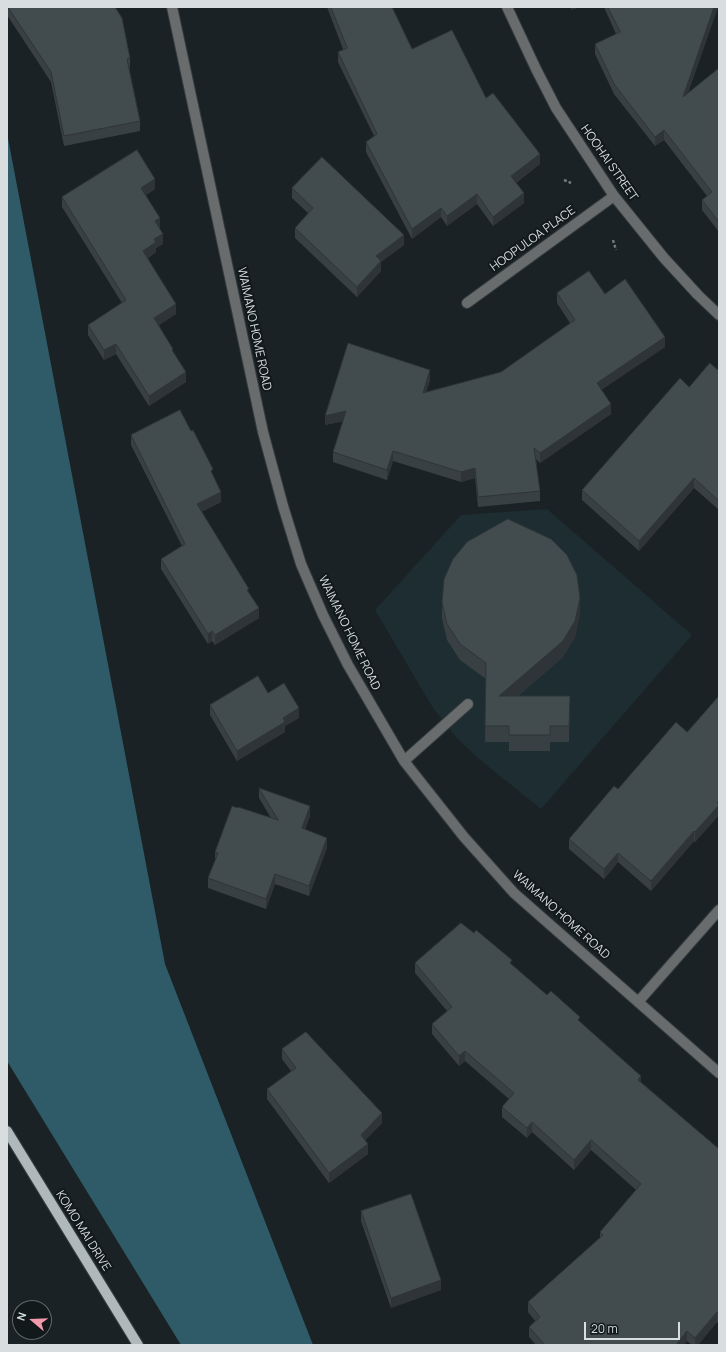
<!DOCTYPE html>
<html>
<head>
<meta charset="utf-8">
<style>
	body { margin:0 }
	#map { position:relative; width:726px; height:1352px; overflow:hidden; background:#1a2225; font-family:Manrope,sans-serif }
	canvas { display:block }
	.frame { position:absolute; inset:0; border:8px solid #d8dddf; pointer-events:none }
	.north { position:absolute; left:12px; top:1300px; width:40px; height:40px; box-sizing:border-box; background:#11191b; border:1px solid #616769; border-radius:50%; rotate:289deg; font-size:11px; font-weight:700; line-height:16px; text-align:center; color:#d8dddf }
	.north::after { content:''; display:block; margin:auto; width:14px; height:18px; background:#f29aac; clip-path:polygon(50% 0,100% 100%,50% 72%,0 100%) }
	.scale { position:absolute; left:584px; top:1322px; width:96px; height:18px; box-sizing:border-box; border:2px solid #d8dddf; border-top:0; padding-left:5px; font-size:12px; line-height:14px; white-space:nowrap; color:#d8dddf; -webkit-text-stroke:3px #11191b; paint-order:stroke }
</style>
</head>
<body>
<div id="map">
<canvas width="726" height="1352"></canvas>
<div class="frame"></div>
<div class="north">N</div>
<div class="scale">20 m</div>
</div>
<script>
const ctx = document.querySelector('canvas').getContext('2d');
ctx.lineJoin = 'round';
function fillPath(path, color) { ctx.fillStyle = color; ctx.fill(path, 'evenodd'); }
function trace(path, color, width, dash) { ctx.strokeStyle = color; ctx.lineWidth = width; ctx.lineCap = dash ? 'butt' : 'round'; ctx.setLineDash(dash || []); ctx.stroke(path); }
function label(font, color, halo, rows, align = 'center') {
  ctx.font = font + ' Manrope,sans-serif'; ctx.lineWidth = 4; ctx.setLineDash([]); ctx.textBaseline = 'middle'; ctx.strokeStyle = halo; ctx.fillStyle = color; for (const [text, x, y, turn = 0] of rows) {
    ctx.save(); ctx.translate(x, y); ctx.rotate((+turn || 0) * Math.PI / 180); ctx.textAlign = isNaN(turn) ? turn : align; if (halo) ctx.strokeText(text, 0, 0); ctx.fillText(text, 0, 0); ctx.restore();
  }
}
fillPath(new Path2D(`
	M547,509L692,635L541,809L479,759L457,738L433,708L375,610L461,515Z`), '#1d2d31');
fillPath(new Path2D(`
	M7,133L165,964L313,1345H181L7,1061Z`), '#2e5b67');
const minor = new Path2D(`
	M172,7L263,432L283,506L301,564L323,615L348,665L404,761L464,837L514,893L719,1073
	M507,7L536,69L556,108L614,196L664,258L698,295L719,315
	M467,303L614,196
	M404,761L468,704
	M638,1002L719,910`);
const major = new Path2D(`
	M7,1131L138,1345`);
trace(minor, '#353c3f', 12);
trace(major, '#353c3f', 12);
trace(new Path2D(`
	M564,180L571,183
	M613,240L616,250`), '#737a7c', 2.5, [3, 2]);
trace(minor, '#686c6d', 10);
trace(major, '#afb8bb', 10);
fillPath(new Path2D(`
	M7,7H115L130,58V68H129L140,121V131L64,146L51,82L7,15Z
	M327,7H392L412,49L486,98L540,164L516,183L524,203L493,226L477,204L447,226L441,217L412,239L366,152V142L374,136L338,62V52L343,49Z
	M604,7H718L688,93L719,68V232L702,210V200L707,196L664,140L655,146L614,94L595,54V44L616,34Z
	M292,188L404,245L381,262V271L357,297L295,238V228L308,213L292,198Z
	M155,189L146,195L160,228L159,229L163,244L156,248V252L148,258L176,314L159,325L173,352L186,382L149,406L116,354L104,360L88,335V325L122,303L62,207V197Z
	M557,293L605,294L665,347L601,390L611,414L540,463L536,459L540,491V501L478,507L475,478L461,482L393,461L387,480L333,462V452L343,421L325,425L430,380L426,392L501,372L570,323L557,303Z
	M719,371V510L694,488L639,551L582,500V490L689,387Z
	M131,435L213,475L221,502L201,512L249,593L259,618L215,645L212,641L208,644L161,569V559L182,546L131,445Z
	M442,602L580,614L575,637L563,657L518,696H570L569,742H550V751H509V742H485L486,679L460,660L447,640L442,618Z
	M719,696V815L695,842L694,841L651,891L618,862L604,879L569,849V839L618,789L687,732Z
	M210,705L299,718L285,726V732L237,761L210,715Z
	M259,788L310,816L305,830L327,848L309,896L275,884L266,909L208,888V878L215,860V852L238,808L271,818L259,798Z
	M415,963L512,965L547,995L580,1022L641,1082L719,1149V1324L717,1322L698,1345H692L687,1341L684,1345H536L529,1337V1327L535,1321L528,1312V1302L600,1239V1232L636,1190L591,1150L574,1170L532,1132L527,1138L502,1117V1107L509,1099L465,1061L459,1066L432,1034V1024L447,1011L415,973Z
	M282,1049L382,1123L365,1140L368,1154L329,1183L267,1099V1089L291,1071L282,1059Z
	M361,1211L441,1290L391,1308L361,1221Z`), '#394043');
fillPath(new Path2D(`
	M571,7H581L571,10Z
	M714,7H718L683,106V97Z
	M664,130V140L655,146V137Z
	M540,154V164L511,186V176Z
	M155,179V189L141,198V188Z
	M524,193V203L493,226V217Z
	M477,194V204L447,226V216Z
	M441,208V217L412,239V229Z
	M160,218V228L155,231V221Z
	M163,234V244L156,248V252L143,261V251L154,239Z
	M404,235V245L381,262V271L357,297V287L376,256Z
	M176,304V314L154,328V318Z
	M665,337V347L597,393V383Z
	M116,344V354L104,360V350Z
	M430,370V380L423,403V393Z
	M186,372V382L149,406V396Z
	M611,404V414L540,463V453Z
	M346,411V421L325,425V416Z
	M393,451V461L387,480V470Z
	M475,468V478L461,482V472Z
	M694,478V488L639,551V541Z
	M221,492V502L197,514V504Z
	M580,598V614L575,637L563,657L499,712V696Z
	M259,608V618L215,645V635Z
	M212,631V641L208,644V634Z
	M299,708V718L285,726V732L237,761V751L283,718Z
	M719,800V815L695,842V832Z
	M310,806V816L302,838V828Z
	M694,831V841L651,891V881Z
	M327,838V848L309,896V886Z
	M618,853V862L604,879V869Z
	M275,874V884L266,909V899Z
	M465,1051V1061L459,1066V1056Z
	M641,1076V1086L638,1080Z
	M382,1113V1123L361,1145V1135Z
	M532,1122V1132L527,1138V1128Z
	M591,1140V1150L574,1170V1160Z
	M368,1144V1154L329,1183V1173Z
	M441,1280V1290L391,1308V1298Z
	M717,1312V1322L698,1345H695V1338Z
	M687,1331V1341L684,1345H676Z`), '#2e3437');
const building = new Path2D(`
	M8,7H115L122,18L130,58L127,59L140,121L64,136L51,72Z
	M331,7H392L412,49L452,30L486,98L493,93L540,154L511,176L524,193L493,217L477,194L447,216L441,208L412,229L366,142L377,134L338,52L347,48Z
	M608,7H714L683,97L719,68V222L702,200L712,192L664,130L655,137L614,84L595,44L620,32Z
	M137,150L155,179L141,188L160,218L155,221L163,234L154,239L156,242L143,251L176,304L154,318L173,349L172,350L186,372L149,396L116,344L104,350L88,325L126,300L62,197Z
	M322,157L404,235L376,256L381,261L357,287L295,228L313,208L292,188Z
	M589,271L605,294L625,279L665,337L597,383L611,404L540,453L534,448L540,491L478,497L475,468L461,472L393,451L387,470L333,452L346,411L325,416L348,343L430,370L423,393L501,372L575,320L557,293Z
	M710,363L719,371V501L694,478L639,541L582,490L680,378L689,387Z
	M180,410L191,431L193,430L213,469L211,471L221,492L197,504L249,589L247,590L259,608L215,635L212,631L208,634L161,559L185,544L131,435Z
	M508,519L551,539L567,555L577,575L580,598L575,621L563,641L499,696H570L569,726H550V735H509V726H485L486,663L460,644L447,624L442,602L444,579L453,559L467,542Z
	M258,676L268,693L284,683L299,708L283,718L285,722L237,751L210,705Z
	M719,696V800L717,803L719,805L695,832L694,831L651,881L618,853L604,869L569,839L614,786L618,789L676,722L687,732Z
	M259,788L310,806L302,828L327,838L309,886L275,874L266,899L208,878L218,853L215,852L232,806L238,808V807L278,820Z
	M461,923L474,933L476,930L512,960L510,963L547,995L551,991L580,1017L578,1020L641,1076L638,1080L719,1149V1314L717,1312L695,1338L687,1331L676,1345H545L529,1327L540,1317L528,1302L603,1235L600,1232L641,1184L591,1140L574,1160L532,1122L527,1128L502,1107L514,1093L465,1051L459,1056L432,1024L452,1007L415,963Z
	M306,1032L382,1113L361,1135L368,1144L329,1173L267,1089L296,1068L282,1049Z
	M411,1194L441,1280L391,1298L361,1211Z`);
fillPath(building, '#424b4e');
trace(building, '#2e3437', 1);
label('12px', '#d8dddf', '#11191b', [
	["HOOHAI STREET",609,163,55],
	["HOOPULOA PLACE",533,239,-36],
	["WAIMANO HOME ROAD",254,329,78],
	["WAIMANO HOME ROAD",349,633,64],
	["WAIMANO HOME ROAD",561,915,42],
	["KOMO MAI DRIVE",83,1231,58]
]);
</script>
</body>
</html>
